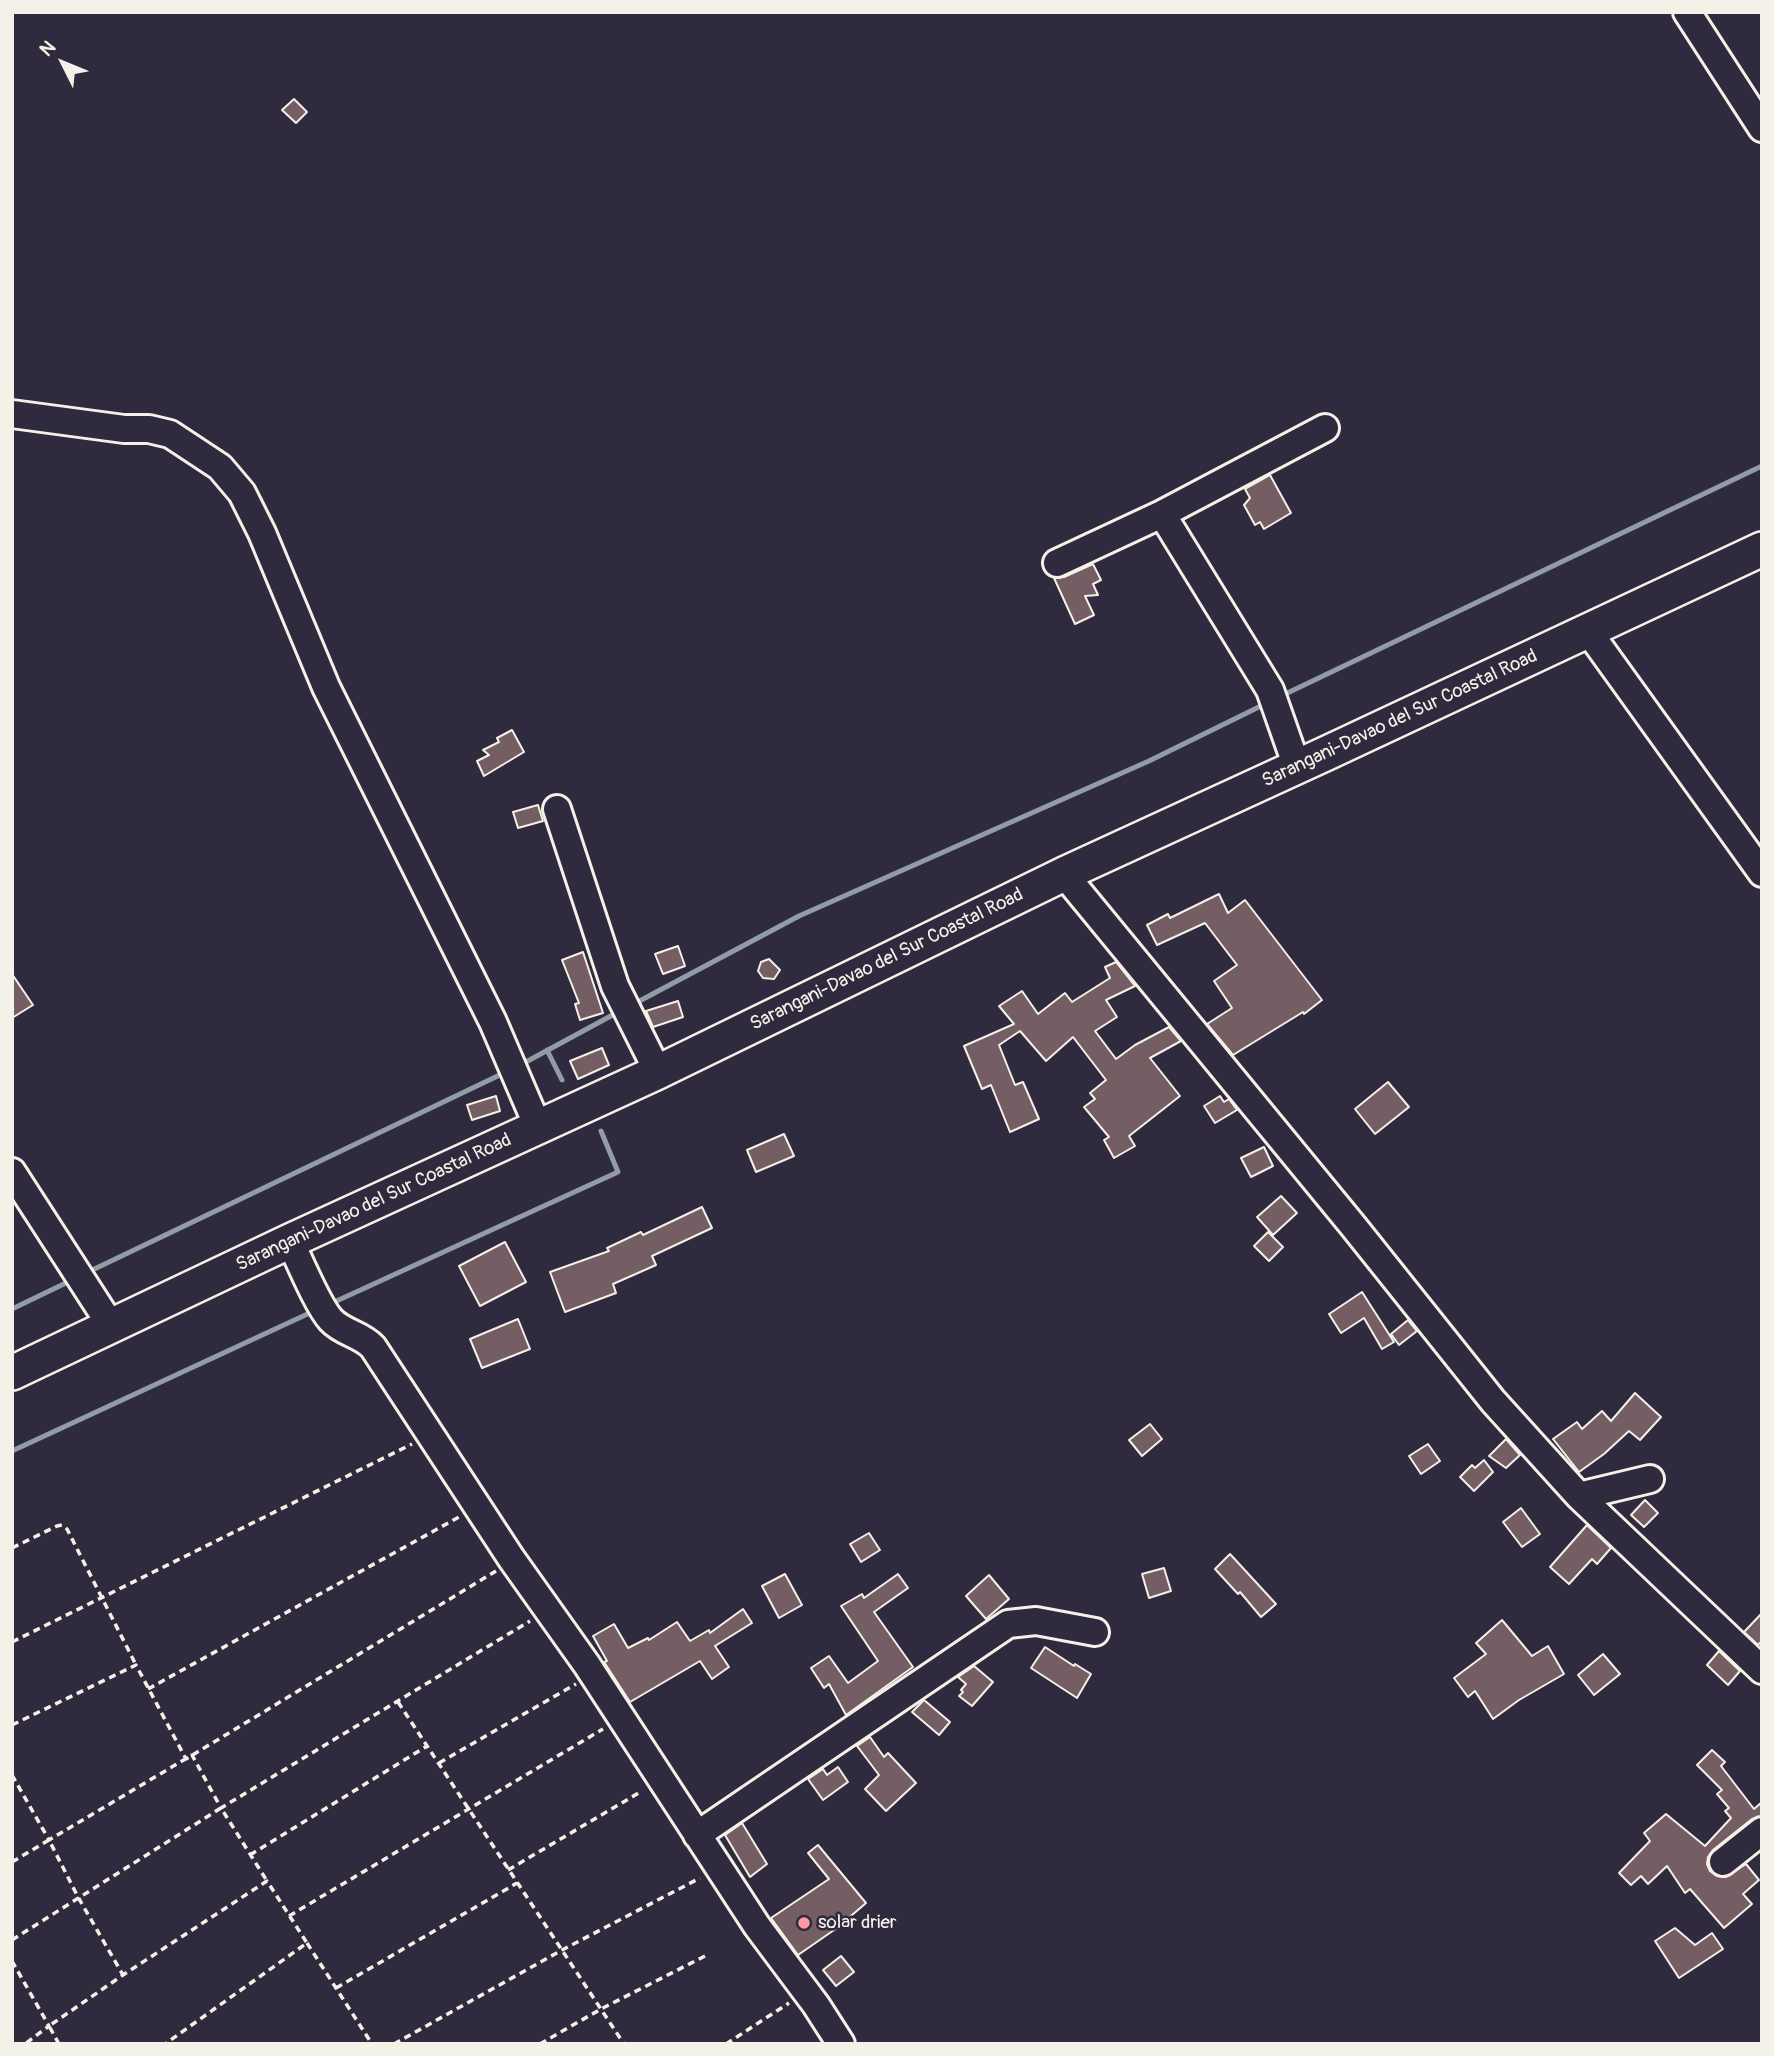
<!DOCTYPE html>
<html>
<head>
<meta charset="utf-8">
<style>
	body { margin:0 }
	#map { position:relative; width:1774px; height:2056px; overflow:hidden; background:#2f2a3d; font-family:Pangolin,sans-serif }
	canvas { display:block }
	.frame { position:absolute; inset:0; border:14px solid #f4f1e8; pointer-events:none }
	.north { position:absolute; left:28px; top:28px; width:70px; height:70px; -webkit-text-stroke:5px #2f2a3d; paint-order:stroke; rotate:313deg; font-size:19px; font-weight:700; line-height:28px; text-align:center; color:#f4f1e8 }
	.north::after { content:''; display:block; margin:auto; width:24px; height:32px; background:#f4f1e8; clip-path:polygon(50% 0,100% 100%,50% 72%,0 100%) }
</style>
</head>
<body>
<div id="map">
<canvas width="1774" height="2056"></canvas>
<div class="frame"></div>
<div class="north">N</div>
</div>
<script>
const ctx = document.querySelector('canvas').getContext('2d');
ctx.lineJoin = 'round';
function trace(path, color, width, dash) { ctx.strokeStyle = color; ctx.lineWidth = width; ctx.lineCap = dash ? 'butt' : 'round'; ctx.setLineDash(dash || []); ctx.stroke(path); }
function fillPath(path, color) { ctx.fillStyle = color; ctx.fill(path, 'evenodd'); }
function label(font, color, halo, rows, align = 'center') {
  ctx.font = font + ' Pangolin,sans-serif'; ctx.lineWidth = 5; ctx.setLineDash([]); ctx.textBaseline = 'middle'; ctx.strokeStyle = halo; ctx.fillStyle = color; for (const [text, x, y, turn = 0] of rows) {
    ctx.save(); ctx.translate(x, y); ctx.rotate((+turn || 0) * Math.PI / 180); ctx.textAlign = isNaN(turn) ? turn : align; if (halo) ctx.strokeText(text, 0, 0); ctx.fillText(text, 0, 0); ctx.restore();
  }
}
trace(new Path2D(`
	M1279,697L1762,466
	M632,1005L799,916L1149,761L1267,703
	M547,1050L562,1080
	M524,1063L620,1011
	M86,1273L506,1072
	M330,1304L618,1172L601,1131
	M12,1309L72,1280
	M12,1451L314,1311`), '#919ca6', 5);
const building = new Path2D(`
	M294,99L307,112L296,123L282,110Z
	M1270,475L1291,513L1264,529L1260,522L1255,525L1244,505L1250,498L1245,489Z
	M1093,564L1101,580L1093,584L1098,595L1085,596L1094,615L1075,624L1054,578L1064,577Z
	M512,730L524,752L484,776L477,761L489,755L483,750L499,742L497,738Z
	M538,805L543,821L518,828L513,812Z
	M1219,894L1228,913L1245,900L1322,1000L1304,1014L1303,1012L1233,1055L1207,1024L1232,1008L1214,981L1237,965L1205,923L1157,945L1147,925L1168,914L1170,918Z
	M678,946L685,966L663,974L655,954Z
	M583,952L603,1013L580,1020L575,1004L579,1003L562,960Z
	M769,959L780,970L774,979L763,978L758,971L761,962Z
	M1116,962L1135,986L1106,1000L1117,1017L1095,1031L1116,1059L1135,1045L1169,1027L1181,1041L1150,1058L1180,1096L1129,1136L1135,1146L1114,1158L1104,1140L1109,1137L1084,1107L1095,1099L1090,1093L1106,1080L1073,1037L1046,1061L1020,1031L999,1045L1015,1085L1023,1082L1039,1119L1010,1132L991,1085L982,1089L964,1046L1014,1024L999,1006L1022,991L1038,1014L1065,993L1072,1002L1110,978L1105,967Z
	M12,974L33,1005L12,1018Z
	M678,1001L683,1017L653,1027L646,1011Z
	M602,1048L609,1065L578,1079L570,1061Z
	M1388,1082L1409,1107L1375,1134L1355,1109Z
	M496,1096L500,1111L472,1120L467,1105Z
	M1220,1096L1224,1102L1229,1099L1237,1110L1215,1123L1204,1106Z
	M784,1134L794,1156L756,1172L747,1150Z
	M1264,1147L1273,1166L1251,1177L1241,1158Z
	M1281,1196L1297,1213L1273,1235L1257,1217Z
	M702,1207L712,1228L652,1256L656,1265L613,1284L616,1293L565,1312L550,1272L609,1251L607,1248L641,1232L643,1235Z
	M1268,1232L1283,1247L1269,1261L1254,1246Z
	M505,1242L526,1282L480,1306L459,1266Z
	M1362,1292L1394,1342L1382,1349L1364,1318L1341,1333L1329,1314Z
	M518,1319L530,1349L482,1368L470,1339Z
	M1408,1320L1417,1331L1399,1345L1391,1334Z
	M1635,1393L1661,1417L1640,1440L1629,1431L1604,1454L1579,1472L1553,1439L1577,1422L1582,1429L1602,1411L1611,1421Z
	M1150,1424L1162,1439L1142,1456L1129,1440Z
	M1506,1439L1520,1455L1506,1468L1489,1456Z
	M1428,1444L1440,1461L1421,1474L1409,1456Z
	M1484,1460L1493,1472L1474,1491L1460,1477L1472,1465L1475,1468Z
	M1645,1500L1658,1513L1644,1527L1631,1515Z
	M1521,1508L1540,1534L1522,1547L1503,1522Z
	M1587,1525L1611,1548L1597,1564L1592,1559L1569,1584L1550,1567Z
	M869,1533L880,1550L861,1562L850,1544Z
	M1230,1554L1276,1604L1261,1617L1240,1592L1238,1594L1215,1569Z
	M1164,1568L1171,1591L1149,1598L1142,1574Z
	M785,1574L802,1605L779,1618L762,1586Z
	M898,1574L908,1588L874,1612L913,1667L846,1715L829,1684L824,1688L811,1668L829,1656L848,1683L878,1661L841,1606L862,1594L864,1598Z
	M989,1575L1009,1599L986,1619L966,1596Z
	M743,1609L752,1623L715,1646L729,1667L712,1679L700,1661L630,1702L604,1662L607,1661L593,1636L614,1624L628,1648L648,1638L649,1640L677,1622L690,1641L709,1630L710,1633Z
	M1762,1613V1641L1758,1645L1744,1632Z
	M1502,1620L1532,1656L1548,1646L1564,1674L1519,1700L1493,1719L1475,1691L1468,1697L1454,1678L1486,1654L1476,1643Z
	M1045,1647L1074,1666L1075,1664L1091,1674L1077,1698L1031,1668Z
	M1719,1651L1740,1671L1728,1685L1707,1665Z
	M1603,1654L1620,1674L1594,1695L1578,1675Z
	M974,1666L993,1682L972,1706L959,1696L963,1692L961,1690L966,1684L958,1677Z
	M924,1700L950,1722L939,1735L912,1712Z
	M870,1737L884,1757L888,1753L916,1783L886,1811L865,1789L879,1775L857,1746Z
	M1712,1750L1725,1762L1721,1766L1754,1809L1762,1802V1816L1752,1819L1713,1850L1708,1857L1707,1864L1710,1871L1717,1876L1726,1877L1746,1864L1759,1880L1743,1894L1752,1904L1724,1928L1690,1889L1685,1893L1667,1866L1648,1884L1641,1876L1631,1885L1619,1873L1650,1841L1644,1833L1666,1814L1705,1846L1731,1818L1725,1811L1729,1808L1717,1794L1722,1790L1697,1765Z
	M838,1767L848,1782L823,1800L808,1779L823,1769L827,1775Z
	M742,1823L767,1864L750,1877L725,1835Z
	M818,1845L866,1903L837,1928L798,1955L771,1918L829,1879L808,1853Z
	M1675,1928L1695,1945L1712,1933L1723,1949L1679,1978L1655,1941Z
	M841,1956L854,1972L836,1986L823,1970Z`);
fillPath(building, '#755d64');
trace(building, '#f4f1e8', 2);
const minor = new Path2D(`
	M1687,12L1762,128
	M12,414L124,429H149L170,434L220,467L242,493L262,533L326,687L493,1022L538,1127
	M1162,514L1270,690L1297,767
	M1057,563L1162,514L1325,428
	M1588,631L1762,873
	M557,809L615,986L658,1072
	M1064,874L1354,1227L1493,1401L1579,1496L1762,1670
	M12,1172L112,1327
	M290,1241C299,1260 318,1306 331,1320C343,1333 361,1334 373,1347L511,1558L587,1665L757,1926L816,2005L841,2044
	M1579,1496L1650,1479
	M697,1835L1008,1624L1036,1621L1095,1632
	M1723,1862L1762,1831`);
const major = new Path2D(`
	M12,1373L290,1241L658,1072L1064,874L1327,753L1762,549`);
trace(minor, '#f4f1e8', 32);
trace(major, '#f4f1e8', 38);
trace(new Path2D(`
	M12,1548L57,1526L62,1525L67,1529L136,1665
	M12,1642L412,1444
	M148,1689L459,1517
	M398,1702L624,2044
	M12,1725L136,1665L186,1759L496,1571
	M439,1763L576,1684
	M12,1775L49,1840L192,1755L221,1808L530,1621
	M250,1855L427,1746
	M12,1862L49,1840L78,1897L123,1975
	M508,1870L642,1791
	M289,1916L603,1729
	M12,1940L221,1808L267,1881
	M307,1943L372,2044
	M12,1961L49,2026L25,2044
	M336,1988L517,1883
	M59,2044L49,2026L123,1975L267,1881L307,1943L165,2044
	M394,2044L562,1950L700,1878
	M540,2044L601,2009L707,1955
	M726,2044L789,2003`), '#f4f1e8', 3.5, [7, 5]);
trace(minor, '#2f2a3d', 26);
trace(major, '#2f2a3d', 33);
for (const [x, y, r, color] of [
	[804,1923,7,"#ff9aa2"]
]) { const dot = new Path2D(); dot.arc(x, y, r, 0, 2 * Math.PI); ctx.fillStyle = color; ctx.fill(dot); trace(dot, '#2f2a3d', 2.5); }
label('19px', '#f4f1e8', '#2f2a3d', [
	["Sarangani-Davao del Sur Coastal Road",1400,719,-25],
	["Sarangani-Davao del Sur Coastal Road",887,960,-26],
	["Sarangani-Davao del Sur Coastal Road",374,1203,-25]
]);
label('19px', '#f4f1e8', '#2f2a3d', [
	["solar drier",818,1923]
], 'left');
</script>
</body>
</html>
